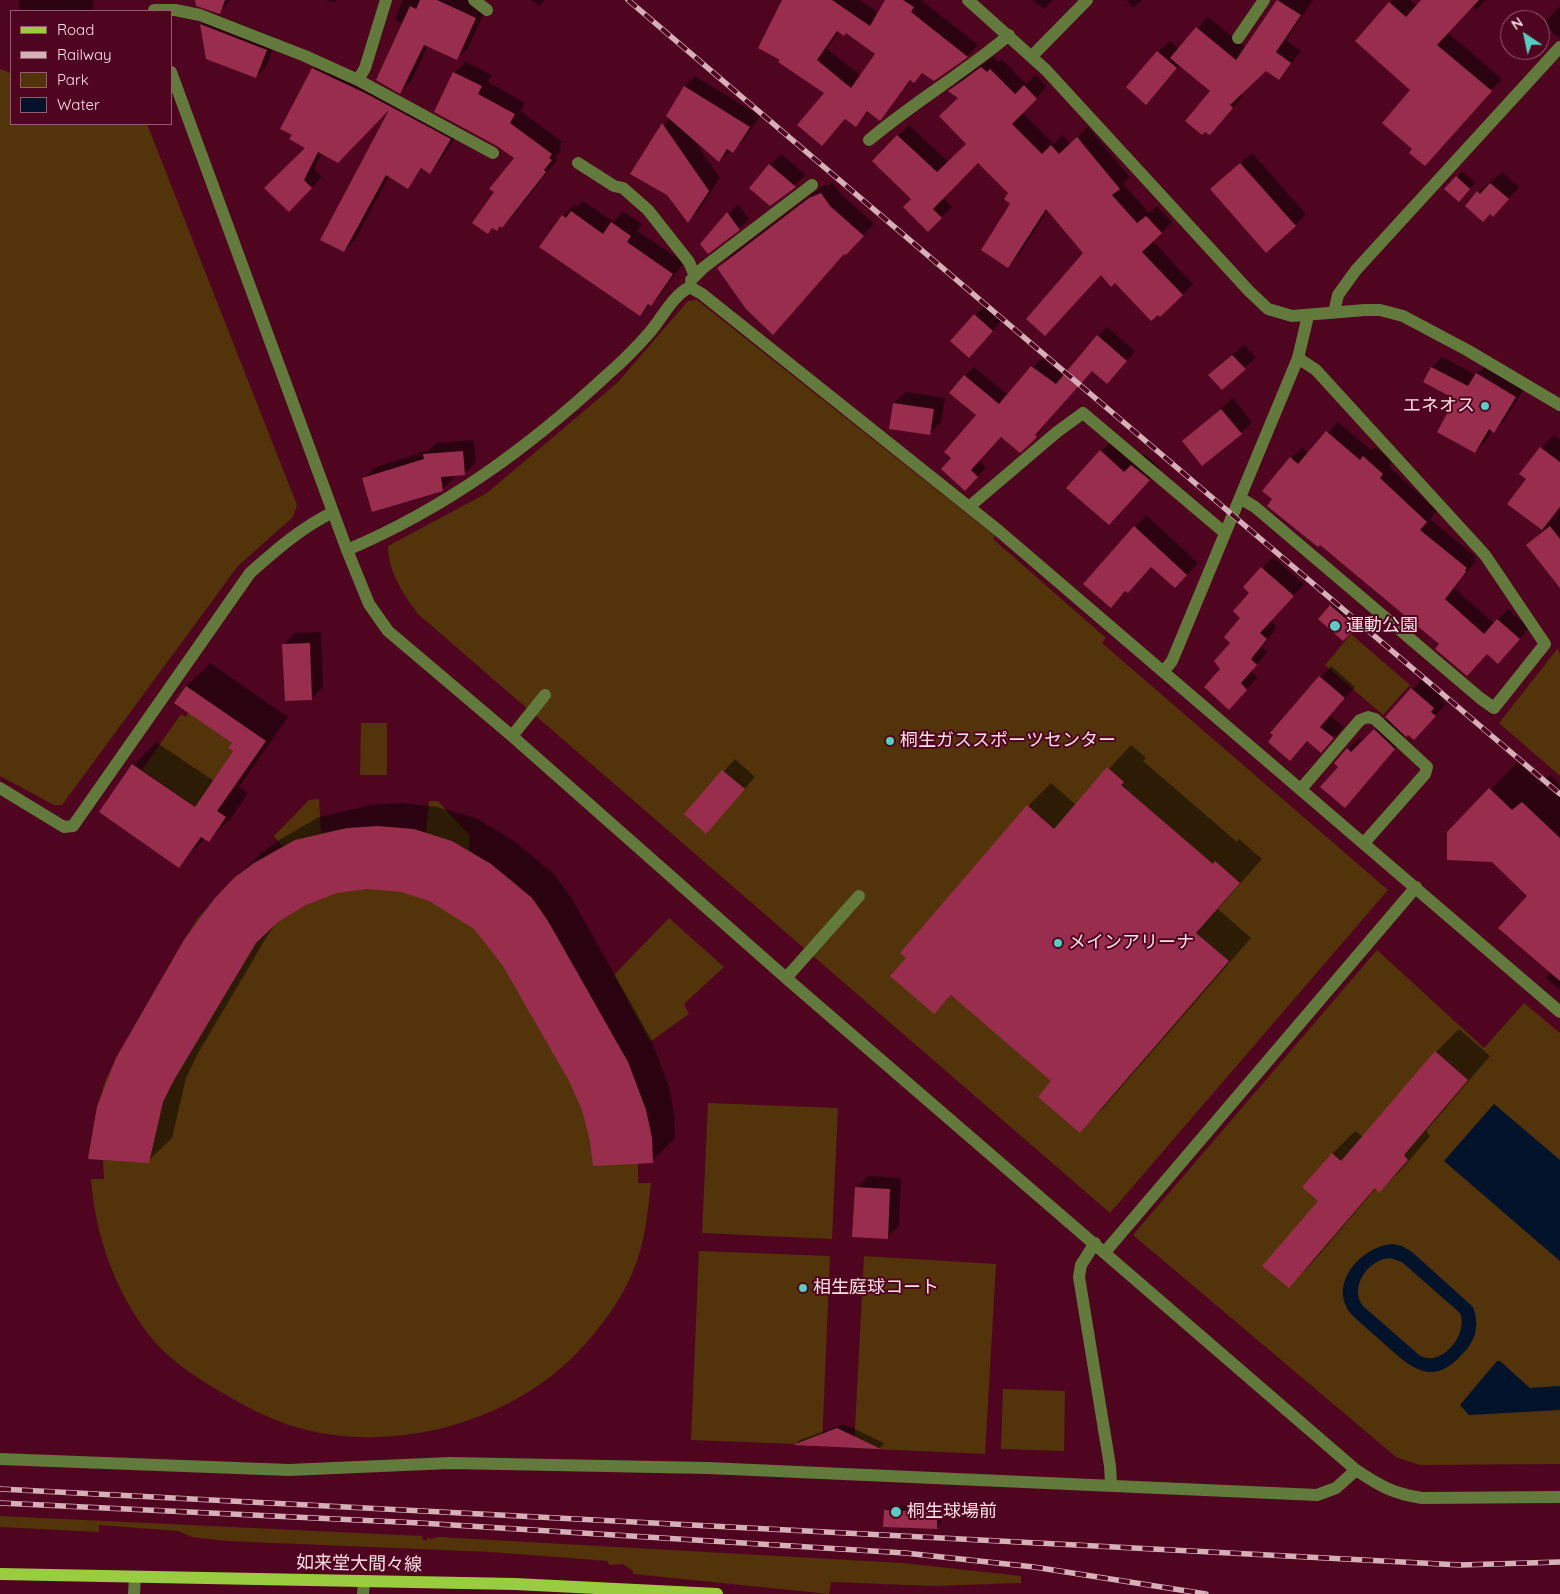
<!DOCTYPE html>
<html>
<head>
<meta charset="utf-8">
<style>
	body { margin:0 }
	#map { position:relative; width:1560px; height:1594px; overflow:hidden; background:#4f041f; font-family:Quicksand,sans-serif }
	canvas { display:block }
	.legend { position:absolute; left:10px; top:10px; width:162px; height:115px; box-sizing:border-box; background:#4f041f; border:1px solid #945c6e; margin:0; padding:6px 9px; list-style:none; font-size:15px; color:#fbdfe4 }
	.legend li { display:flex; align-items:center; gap:10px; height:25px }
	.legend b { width:25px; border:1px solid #945c6e }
	.north { position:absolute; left:1500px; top:10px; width:50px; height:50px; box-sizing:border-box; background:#4f041f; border:1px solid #945c6e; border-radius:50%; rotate:326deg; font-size:14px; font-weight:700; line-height:20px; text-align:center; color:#fbdfe4 }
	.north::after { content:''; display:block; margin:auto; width:18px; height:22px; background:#56cec3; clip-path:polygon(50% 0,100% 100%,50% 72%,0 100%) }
</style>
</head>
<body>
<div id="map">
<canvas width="1560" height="1594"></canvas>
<ul class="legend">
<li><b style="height:6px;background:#9acc40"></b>Road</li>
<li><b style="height:6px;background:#d6b0b9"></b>Railway</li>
<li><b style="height:14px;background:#53330a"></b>Park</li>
<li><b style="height:14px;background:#00132a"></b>Water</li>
</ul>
<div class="north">N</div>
</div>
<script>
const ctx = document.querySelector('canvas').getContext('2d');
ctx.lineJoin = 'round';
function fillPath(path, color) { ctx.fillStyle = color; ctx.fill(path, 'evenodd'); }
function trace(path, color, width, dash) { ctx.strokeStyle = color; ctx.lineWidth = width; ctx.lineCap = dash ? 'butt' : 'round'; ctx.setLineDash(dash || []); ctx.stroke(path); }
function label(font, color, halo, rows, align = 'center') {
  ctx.font = font + ' Quicksand,"Noto Sans JP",sans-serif'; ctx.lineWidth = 4; ctx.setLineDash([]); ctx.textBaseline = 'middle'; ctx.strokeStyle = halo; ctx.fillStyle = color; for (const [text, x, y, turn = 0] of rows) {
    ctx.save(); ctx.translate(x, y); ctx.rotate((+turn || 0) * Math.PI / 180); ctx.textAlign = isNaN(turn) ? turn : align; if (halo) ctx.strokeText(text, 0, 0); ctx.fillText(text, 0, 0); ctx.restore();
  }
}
fillPath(new Path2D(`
	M0,69L11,73V124H147L297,505L293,517L238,566L62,805H54L0,776Z
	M697,300L995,536L993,539L1106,638L1102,643L1388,890L1110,1213L418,614C403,594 388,571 388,546L487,493L617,383L688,301Z
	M1351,634L1410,685L1383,715L1325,665Z
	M1558,648L1560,655V776L1499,723Z
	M189,712L232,743L228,748L233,751L195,807L142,770L181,714L185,717Z
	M361,723H387V775H360Z
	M319,799L321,833C356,826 391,823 426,833L429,801H438L470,836L469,850L512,880L532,898L548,921L628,1062L646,1110L652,1138L638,1164V1183H651C648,1209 646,1233 638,1258C626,1294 601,1329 574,1356C504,1426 385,1456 289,1425C265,1417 243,1405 221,1392C195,1377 168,1359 149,1335C115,1291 95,1235 91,1179H104L103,1160L88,1159L97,1107L105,1082L116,1058L184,940L198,918L234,878L282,846L274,836L309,800Z
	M669,918L724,967L684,1004L689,1014L650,1042L614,975Z
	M1377,950L1484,1048L1524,1003L1560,1033V1464L1419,1465L1396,1457L1133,1235Z
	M708,1103L838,1108L832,1239L702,1233Z
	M699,1251L830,1256L822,1445L691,1440Z
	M864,1256L996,1264L985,1454L854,1448Z
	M1003,1389L1065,1391L1064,1451L1001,1449Z
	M0,1516L422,1536L423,1540H427L428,1537L431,1539L439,1537L903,1563L1021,1576V1583L933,1586L831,1582L829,1594L633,1574V1571L623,1564L609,1565L608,1561L490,1552L226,1541L192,1537L178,1531L99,1525V1532L0,1527Z`), '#53330a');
fillPath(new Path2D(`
	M1494,1104L1560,1160V1261L1444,1161Z
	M1392,1244L1402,1246L1412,1252L1473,1307C1479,1323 1477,1337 1466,1350C1438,1383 1420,1376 1390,1349C1378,1338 1365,1327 1353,1316C1326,1287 1359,1247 1392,1244ZM1390,1258L1402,1262L1460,1313C1469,1334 1441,1369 1419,1355L1363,1306C1348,1287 1369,1259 1390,1258Z
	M1497,1361H1500L1530,1388L1560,1386V1410L1469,1415L1460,1405Z`), '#00132a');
fillPath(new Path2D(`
	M19,0H93L94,11H20Z
	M205,0H231L219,12Z
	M326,0H338L335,2Z
	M403,0H472L487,6L468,48L457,59L428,46L411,81L400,92L405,24L395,20Z
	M531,0H545L539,6Z
	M785,0H860L879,13L887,0H921L978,45L967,56L934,80L923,72L911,80L880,119L869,111L856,125L846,119L822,145L826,93ZM839,31L846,32L877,54L861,76L827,49Z
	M1032,0H1053L1044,9Z
	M1126,0H1142L1133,8Z
	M1279,0H1313L1286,40L1301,51L1279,78L1266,69L1240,93L1243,96L1210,134L1212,91L1180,65L1157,92L1158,52L1169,41L1179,49L1208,17L1246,48Z
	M1393,0H1410L1417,6L1423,0H1486L1476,10L1472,6L1447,32L1502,79L1436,153L1414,149L1412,90L1389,3Z
	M1560,6V38L1543,24Z
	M212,13L277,38L267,65L256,77L207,58L201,24Z
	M993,57L999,62L1002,59L1026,84L1036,75L1047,87L1022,112L1054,144L1062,135L1070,144L1088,127L1130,177L1123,184L1149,213L1157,206L1172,222L1153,241L1193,284L1182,295L1116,281L1101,273L1048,210L1019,255L1008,266L1012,204L1010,193L978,162L943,197L952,207L928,230L913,199L873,161L909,125L948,162L968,144L959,98L950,91L960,80Z
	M323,58L461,128L440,161L430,172L423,168L408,187L389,176L355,240L344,251L322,239L393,106L337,161L322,153L314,169L322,177L289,210L307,147L313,69Z
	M466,62L492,75L488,82L525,103L521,111L562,142L559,146L562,148L555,158L557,160L514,215L502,226L493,227L488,232L495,192L516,158L454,73Z
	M695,76L760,116L743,141L719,161L695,142L720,178L699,210L688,221L668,194L632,174L669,118L667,116L685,86Z
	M1252,153L1306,214L1295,226L1223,178Z
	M781,154L806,175L770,205V165Z
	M1462,171L1475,183L1464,195L1457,177Z
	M1502,172L1519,187L1493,216L1478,192Z
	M833,183L842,195L874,224L845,253L719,268L730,256L826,184L827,186Z
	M583,201L613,222L623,211L642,224L637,231L684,262L662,293L640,315L563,216L574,205L577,207Z
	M738,204L749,219L739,229L702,244Z
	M986,304L1003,319L980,345L975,315Z
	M1107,327L1135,351L1116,374L1092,370L1029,443L1001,436L979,461L986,467L974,481L953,458L978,415L965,376L974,367L1008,395L1041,358L1064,375Z
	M1244,345L1256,357L1222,388L1221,364Z
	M1442,357L1476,375L1487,364L1525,387L1504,421L1494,431L1492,430L1485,442L1475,452L1457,399L1425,382L1432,367Z
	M906,392L945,398L941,422L930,433L894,403Z
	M1233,398L1252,422L1241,433L1183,441Z
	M1338,422L1371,450L1375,447L1393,462L1389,466L1437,511L1430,519L1476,557L1474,559L1476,561L1454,588L1494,623L1508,609L1529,628L1509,651L1488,653L1441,644L1274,499L1291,458L1302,448L1309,454Z
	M1553,435L1560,440V586L1528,546L1543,530L1509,504L1528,479L1521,473Z
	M474,440L476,462L465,473L453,475V479L439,492L420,495L363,479L374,468L429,450L436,443Z
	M1113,440L1136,462L1144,454L1160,468L1120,512L1101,451Z
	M1146,515L1198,563L1175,587L1152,566L1111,606L1085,584Z
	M1273,557L1304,584L1271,621L1277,627L1262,647L1267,652L1251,671L1257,678L1240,697L1221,669L1262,568Z
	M1336,601L1356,619V625L1348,634L1331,606Z
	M321,632L323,687L311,699L284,644L295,633Z
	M210,663L288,717L239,787L248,793L232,817L208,840L205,838L179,866L133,765L156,742L214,781L235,751L234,742L176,702L187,686Z
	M1331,666L1355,687L1330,716L1344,727L1332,740H1308L1290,759L1272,733Z
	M1423,678L1444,696L1442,700L1446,704L1425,727L1408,733L1345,806L1340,767L1348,749L1359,738L1364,741Z
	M1131,745L1146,758L1143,761L1237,842L1239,839L1262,859L1218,909L1251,938L1103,1108L1080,1131L1052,1081L952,995L934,1012L1028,806L1051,783L1076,805Z
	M735,759L755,777L706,832L685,814Z
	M1518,762L1541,784L1550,775L1560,785V990L1546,978L1551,972L1528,896L1493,860L1448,832Z
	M402,803L437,807L476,818L514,841L555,875L571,897L651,1039L669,1087L674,1114L675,1138L652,1161L591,1141L583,1110L570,1081L504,965L475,928L440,905L401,891L367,888L336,892L320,897L278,921L269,933L197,1055L186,1078L172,1138L148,1161L89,1158L216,898L259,855L279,840L319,817L371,805Z
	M1459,1029L1490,1056L1426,1131L1430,1136L1402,1169L1379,1192L1376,1188L1312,1263L1289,1286L1320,1200L1332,1154L1355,1131L1363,1137L1436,1052Z
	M868,1176L901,1178L899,1226L887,1237L856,1188Z
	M844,1424L884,1443L880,1448L796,1444L800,1440Z
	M891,1505L942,1507L941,1523L936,1528L886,1510Z`), '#0007');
fillPath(new Path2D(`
	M195,0H225L220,14L196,6Z
	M420,0H437L476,18L457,60L424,45L400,94L376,80L410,6L416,9Z
	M782,0H832L870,26L885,0H903L914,7L911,12L968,57L934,81L922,73L914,83L910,80L880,121L867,111L856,127L845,119L822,146L797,125L824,93L778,62L780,60L758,48ZM837,31L844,36L846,33L875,54L851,88L817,60Z
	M1277,0L1301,15L1276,52L1291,63L1279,80L1266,71L1230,105L1233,108L1210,135L1205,132L1202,135L1185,121L1210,91L1170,58L1196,27L1236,60Z
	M1421,0H1479L1437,45L1492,91L1425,166L1409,153L1412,149L1382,123L1410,90L1355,41L1389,2L1406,17Z
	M200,24L267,50L256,78L206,59Z
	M1157,51L1177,68L1146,105L1126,87Z
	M981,67L987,72L990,69L1015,94L1024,85L1037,99L1012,124L1042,154L1051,145L1059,154L1077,137L1120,189L1112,195L1137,223L1146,216L1162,233L1142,252L1183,295L1160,317L1158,315L1151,321L1115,283L1111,287L1101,275L1045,336L1026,319L1083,253L1046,209L1008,268L981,250L1010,204L1004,199L1008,193L978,163L933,209L942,218L928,232L903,207L911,199L872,161L897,135L937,172L966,144L939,116L958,98L948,91Z
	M312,68L367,94L451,139L430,174L421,168L408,189L386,175L344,252L320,240L389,110L338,163L318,152L304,180L312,188L289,212L264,188L305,148L289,139L292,135L280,129Z
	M453,72L482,86L478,94L515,114L510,123L552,154L549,158L552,160L544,170L546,172L502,228L500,226L497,231L492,228L488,234L472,223L494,192L489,189L514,158L497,146L434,112Z
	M684,86L750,127L733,153L727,149L719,162L666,116Z
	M662,123L709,191L688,223L667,195L630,174Z
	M1240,163L1296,226L1266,253L1210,189Z
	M769,164L796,187L770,206L749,188Z
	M1456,176L1470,189L1459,202L1444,189Z
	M1490,183L1509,199L1493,217L1490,214L1483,222L1465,206L1477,191L1480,194Z
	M821,193L830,206L864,236L846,255L844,254L773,335L746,309L717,268L809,198Z
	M571,211L603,234L611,222L631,236L627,242L673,274L651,306L648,304L640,316L539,247L562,215L566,218Z
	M727,212L740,230L708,254L700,244Z
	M974,314L993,331L969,358L950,341Z
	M1097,335L1127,361L1107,384L1092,371L1035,435L1037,437L1030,444L1020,453L1001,437L971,470L978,477L965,491L941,469L951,458L944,452L976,415L949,393L964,375L999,404L1031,366L1056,384Z
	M1232,355L1246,369L1222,390L1208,375Z
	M1431,367L1468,386L1476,373L1516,397L1494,433L1489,429L1475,453L1437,432L1455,399L1423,382Z
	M893,403L934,409L930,435L889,429Z
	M1221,409L1242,434L1202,466L1182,441Z
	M1326,431L1360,460L1363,456L1383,474L1380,478L1427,522L1420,530L1467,568L1465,570L1466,572L1445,599L1484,634L1497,619L1520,639L1498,664L1487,654L1467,676L1435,649L1439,644L1320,545L1318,547L1267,506L1272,499L1262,491L1290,457L1298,464Z
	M1540,447L1560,462V507L1542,530L1507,504L1526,479L1519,474Z
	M1100,450L1124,472L1131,465L1150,480L1109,525L1066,488Z
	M463,451L465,475L441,477L443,491L372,512L362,478L424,459L423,454Z
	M1134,526L1187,575L1175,588L1151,567L1128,593L1125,591L1111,608L1083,584Z
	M1550,526L1560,539V588L1526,545Z
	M1261,567L1294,596L1260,633L1267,639L1251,659L1257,665L1241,683L1247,690L1229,710L1204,687L1220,669L1214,661L1230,643L1224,637L1240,618L1233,611L1249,593L1243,587Z
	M1330,605L1352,624V632L1343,641L1318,619Z
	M310,643L312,700L285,701L282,644Z
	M1319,676L1345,698L1320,727L1334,738L1321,753L1307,741L1290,761L1268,742L1273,735L1270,733Z
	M186,686L266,741L217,811L226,817L209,842L201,837L179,868L99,812L132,764L195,807L233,751L228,748L232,743L174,703Z
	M1411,688L1434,708L1431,712L1436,716L1414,740L1408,735L1406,737L1385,717Z
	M1374,729L1395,749L1345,808L1320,787L1338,767L1334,763L1347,748L1351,752Z
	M1107,767L1124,782L1121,785L1213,864L1215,861L1240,883L1196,933L1229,961L1080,1133L1038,1097L1051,1081L951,995L934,1014L890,976L906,958L900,953L1027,805L1054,829Z
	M722,770L745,789L706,834L684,814Z
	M1489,788L1512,810L1522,802L1560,838V981L1498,928L1527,896L1492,862L1447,860V832Z
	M378,826L414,829L452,841L491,864L532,898L548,921L628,1062L646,1110L652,1138L653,1163L593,1166L590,1141L582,1110L569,1081L503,966L474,929L429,901L401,892L367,889L337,893L306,905L278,922L256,943L174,1080L163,1102L149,1163L88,1159L97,1107L116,1058L184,940L215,898L234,878L254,863L295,840L347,828Z
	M1435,1051L1468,1080L1404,1155L1408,1160L1379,1193L1375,1188L1289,1288L1262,1266L1318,1201L1302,1187L1332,1153L1341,1161Z
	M855,1187L890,1189L888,1239L852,1237Z
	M837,1428L881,1449H880L793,1445Z
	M884,1510L937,1512V1529L883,1527Z`), '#992d4d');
trace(new Path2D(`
	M474,0L487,10
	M968,0L1046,70L1249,291L1268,309L1292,316L1365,310H1380L1403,316L1467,350L1560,405
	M154,10H175L200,15L305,56L358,80L493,153
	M1238,38L1264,0
	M1032,56L1087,0
	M171,72L347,550L369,604L388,631L512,736L786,978L1356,1470C1380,1486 1394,1494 1422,1498L1560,1497
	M358,80L365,68L386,0
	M869,140C914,102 964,73 1009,35
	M578,163L614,186L623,188L648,210L689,262L694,274
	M691,280L703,268L812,185
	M690,287L702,294L999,531L1560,1012
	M1334,312L1338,295L1356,270L1560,47
	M1240,498L1255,507L1480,698L1494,708L1545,644L1485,555L1316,370L1298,358
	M970,506L1057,432L1083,413L1225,533
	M347,550C446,508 528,448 607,375C622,362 637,347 650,332C662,318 673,295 690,287
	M1164,671L1172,661L1298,358L1308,316
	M512,736L545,695
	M0,788L64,827L73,826L250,573C277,549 301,528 333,512
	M1301,789L1360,720L1368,717L1375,719L1427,767L1425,774L1364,843
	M786,978L859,896
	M1095,1243L1081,1265L1079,1277L1110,1466L1111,1484
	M1105,1252L1416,887
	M0,1459L289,1470L450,1463L708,1468L1317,1495L1336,1488L1356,1470
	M134,1594L135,1577
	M363,1594L364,1582`), '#627a3c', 12);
trace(new Path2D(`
	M0,1574L515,1584L717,1594`), '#9acc40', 12);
const rail = new Path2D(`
	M628,0L1560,794
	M0,1489L1460,1565L1560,1562
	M0,1503L420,1523L905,1553L1034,1567L1206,1594`);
trace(rail, '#d6b0b9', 5.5);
trace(rail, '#4f041f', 4, [11]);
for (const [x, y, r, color] of [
	[1485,406,5,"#56cec3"],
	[1335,626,6,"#56cec3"],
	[890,741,5,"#56cec3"],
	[1058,943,5,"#56cec3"],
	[803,1288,5,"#56cec3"],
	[896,1512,6,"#56cec3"]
]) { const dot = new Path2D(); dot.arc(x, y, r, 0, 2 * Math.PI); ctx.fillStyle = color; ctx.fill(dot); trace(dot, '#4f041f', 2); }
label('18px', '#fbdfe4', '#4f041f', [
	["エネオス",1475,406,"right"],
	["運動公園",1346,626],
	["桐生ガススポーツセンター",900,741],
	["メインアリーナ",1068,943],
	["相生庭球コート",813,1288],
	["桐生球場前",907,1512]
], 'left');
label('18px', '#fbdfe4', '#4f041f', [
	["如来堂大間々線",359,1564,1]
]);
</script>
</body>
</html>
